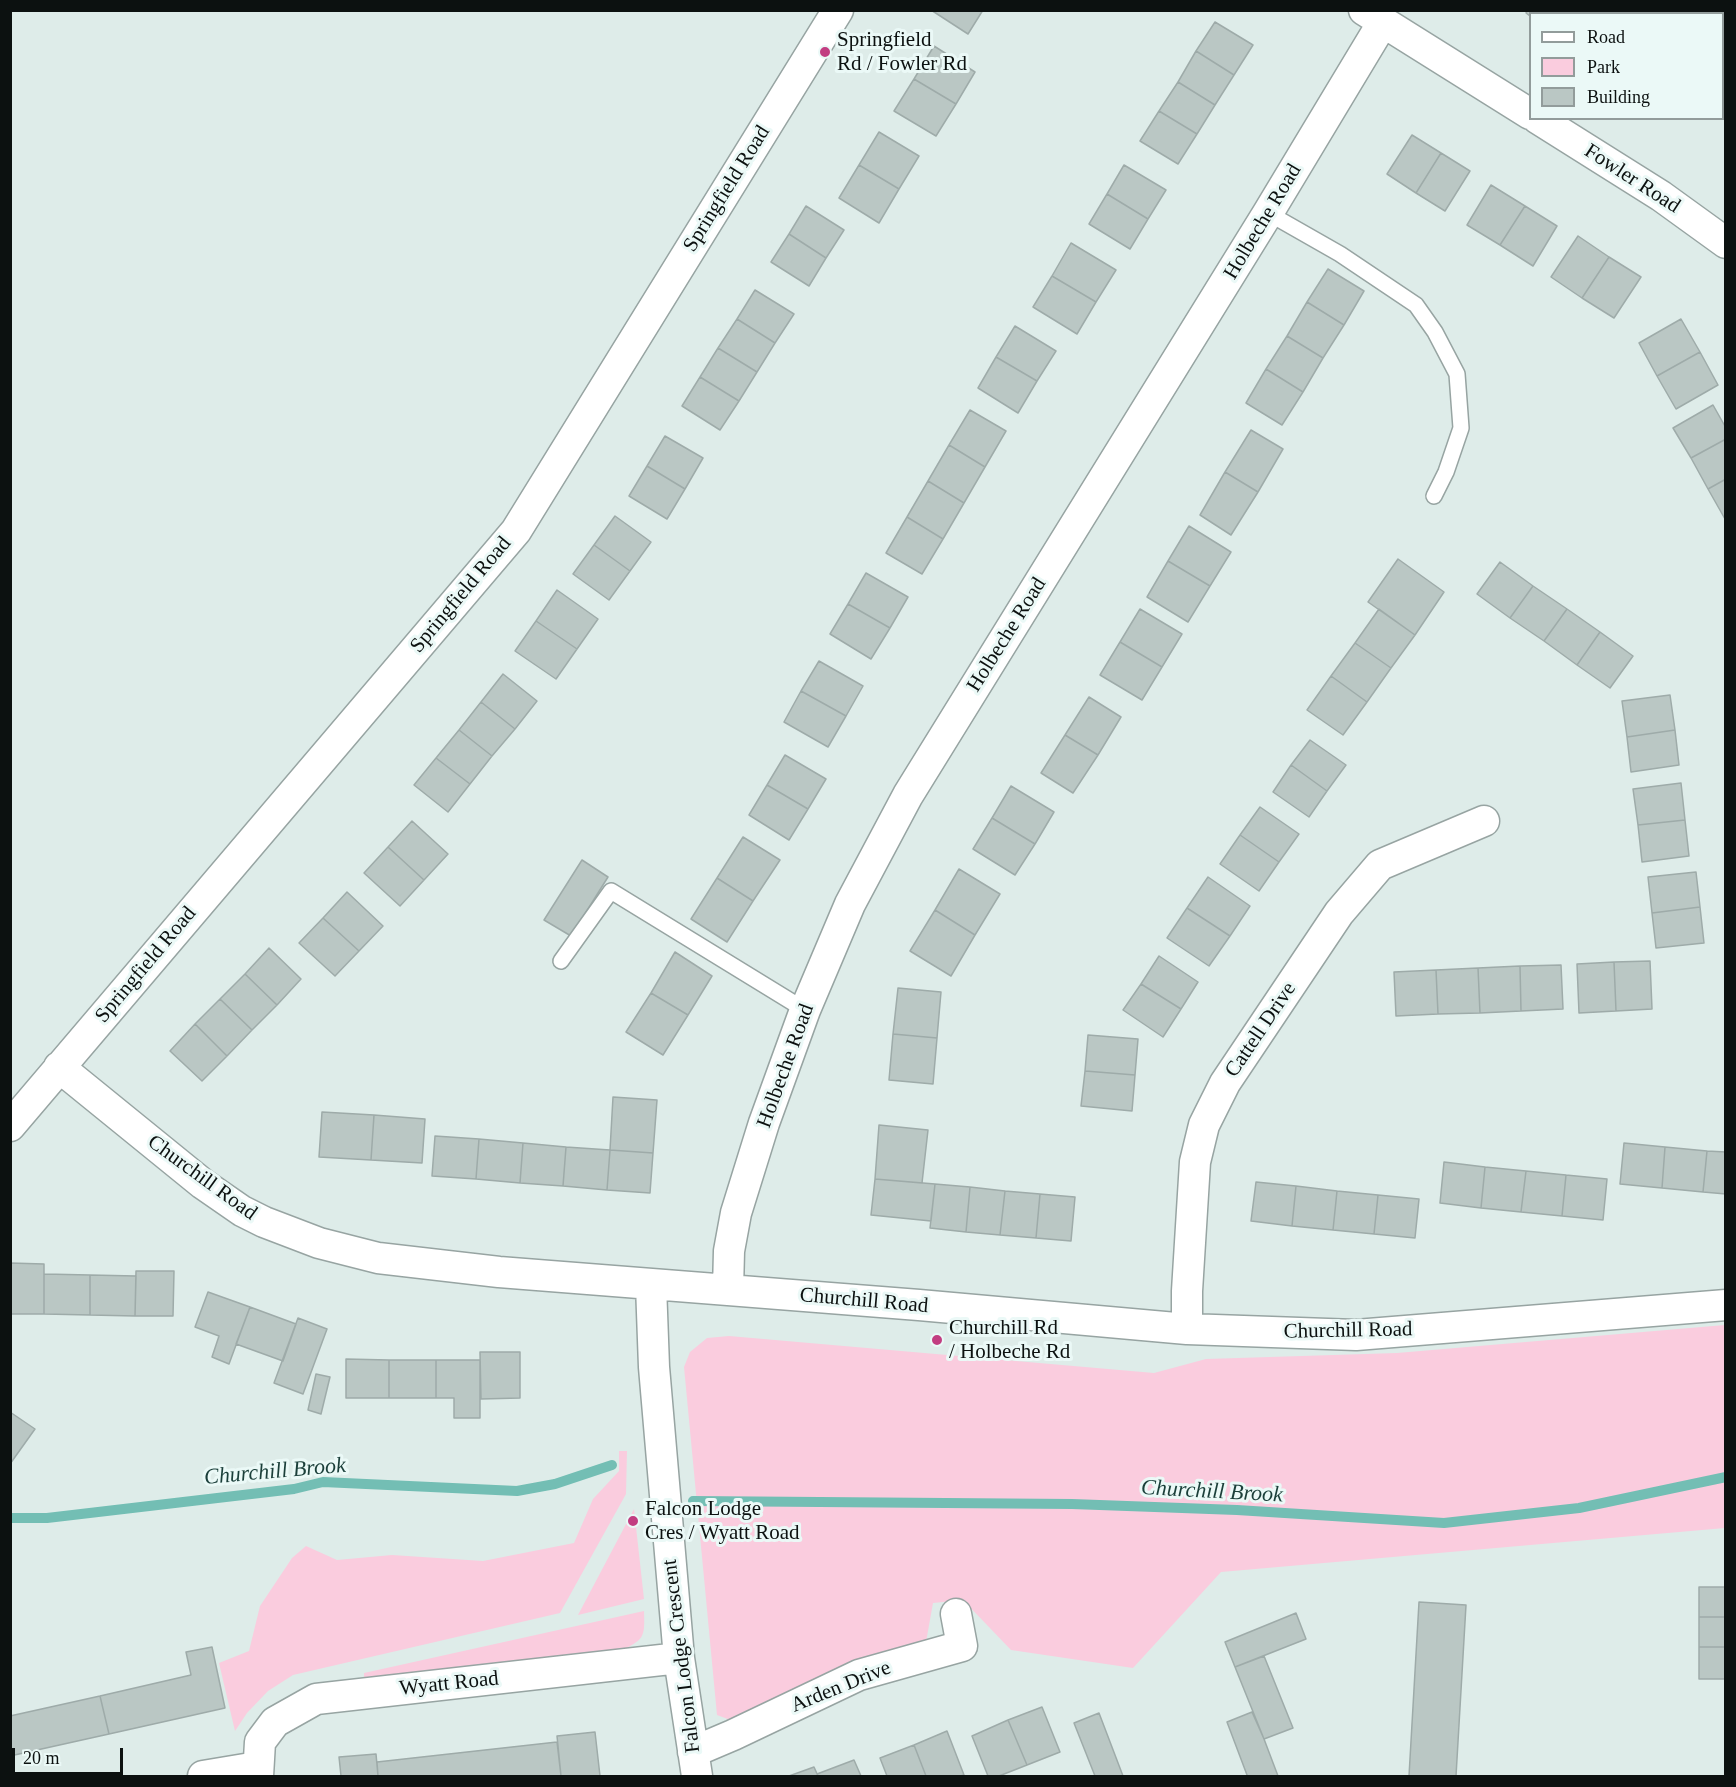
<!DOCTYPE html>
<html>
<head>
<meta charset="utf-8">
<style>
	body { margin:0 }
	#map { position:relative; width:1736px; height:1787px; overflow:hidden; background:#deece9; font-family:Georgia,serif }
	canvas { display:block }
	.frame { position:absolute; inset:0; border:12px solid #0c1110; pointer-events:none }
	.legend { position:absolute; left:1529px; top:12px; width:195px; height:108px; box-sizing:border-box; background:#ebf9f7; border:2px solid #929c9b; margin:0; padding:8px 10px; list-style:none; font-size:18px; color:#0c1110 }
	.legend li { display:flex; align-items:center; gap:12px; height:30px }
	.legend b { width:30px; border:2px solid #929c9b }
	.scale { position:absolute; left:12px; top:1748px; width:111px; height:27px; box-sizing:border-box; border:3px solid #0c1110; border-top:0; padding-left:8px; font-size:18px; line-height:21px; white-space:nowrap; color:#0c1110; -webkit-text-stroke:4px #ebf9f7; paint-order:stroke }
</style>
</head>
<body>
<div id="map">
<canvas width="1736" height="1787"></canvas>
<div class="frame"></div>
<ul class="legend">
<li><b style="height:8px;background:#fff"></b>Road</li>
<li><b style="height:16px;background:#faccde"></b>Park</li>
<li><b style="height:16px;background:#bac7c4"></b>Building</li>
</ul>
<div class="scale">20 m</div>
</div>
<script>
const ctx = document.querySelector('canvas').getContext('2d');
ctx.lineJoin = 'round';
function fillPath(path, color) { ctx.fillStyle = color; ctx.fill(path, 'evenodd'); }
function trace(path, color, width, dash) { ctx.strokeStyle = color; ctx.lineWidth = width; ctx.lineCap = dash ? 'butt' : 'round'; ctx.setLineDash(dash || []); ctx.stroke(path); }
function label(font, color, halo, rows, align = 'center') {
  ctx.font = font + ' Georgia,serif'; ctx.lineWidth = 6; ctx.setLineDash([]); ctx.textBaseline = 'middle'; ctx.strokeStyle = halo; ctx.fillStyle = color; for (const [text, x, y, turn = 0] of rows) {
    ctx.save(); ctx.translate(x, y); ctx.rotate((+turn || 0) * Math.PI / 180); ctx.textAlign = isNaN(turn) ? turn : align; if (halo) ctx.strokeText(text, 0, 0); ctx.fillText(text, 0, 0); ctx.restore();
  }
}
fillPath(new Path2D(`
	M1725,1325V1528L1221,1572L1133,1668L1011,1650L963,1600L933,1603L926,1642L833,1670L733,1721L717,1715L684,1367L690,1352L707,1338L729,1336L1154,1373L1206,1359L1397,1353Z
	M619,1451H627L626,1494L560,1613L293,1675L268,1691L247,1713L235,1731L219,1663L249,1651L260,1606L292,1558L306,1546L337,1560L392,1555L483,1561L574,1543L593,1499L619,1471Z
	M634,1509L644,1599L578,1615Z
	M644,1611C645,1639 644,1639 619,1652L364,1678V1673Z`), '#faccde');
trace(new Path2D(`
	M693,1501L1072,1504L1237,1510L1444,1523L1579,1508L1726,1477
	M10,1518H47L294,1489L323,1482L517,1491L555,1484L612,1465`), '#73beb4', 10);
const building = new Path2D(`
	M931,10H983L968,34Z
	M1528,10H1572L1570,14H1530V16L1526,13Z
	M1572,10H1608L1613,14H1570Z
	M1215,22L1253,45L1234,75L1196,51Z
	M934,46L975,72L956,104L914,79Z
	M1196,51L1234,75L1215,105L1178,82Z
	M1722,61L1726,63V94L1722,99Z
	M914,79L956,104L936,136L894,111Z
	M1178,82L1215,105L1197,134L1159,111Z
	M1726,94V118L1722,116V99Z
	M1159,111L1197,134L1178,164L1140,141Z
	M879,132L919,156L899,189L859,165Z
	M1412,135L1441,153L1416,193L1387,174Z
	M1441,153L1470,171L1445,211L1416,193Z
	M859,165L899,189L879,223L839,198Z
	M1124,165L1166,190L1148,219L1107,194Z
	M1491,185L1525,206L1500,245L1467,225Z
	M1107,194L1148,219L1130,249L1089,224Z
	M806,206L844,230L826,258L789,234Z
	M1525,206L1557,226L1533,266L1500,245Z
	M789,234L826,258L809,286L771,262Z
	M1578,236L1609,257L1582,298L1551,277Z
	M1071,243L1116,270L1096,302L1052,276Z
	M1609,257L1641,277L1614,318L1582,298Z
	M1328,269L1364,291L1344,325L1307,302Z
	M1052,276L1096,302L1077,334L1033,307Z
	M755,290L794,314L775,343L737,319Z
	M1307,302L1344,325L1323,358L1287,336Z
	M737,319L775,343L757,372L718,348Z
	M1681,319L1700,352L1657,376L1639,343Z
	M1015,326L1056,351L1037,381L996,357Z
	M1287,336L1323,358L1303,392L1266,369Z
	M718,348L757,372L739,401L700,377Z
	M1700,352L1718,385L1676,409L1657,376Z
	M996,357L1037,381L1018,413L978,388Z
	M1266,369L1303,392L1282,425L1246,403Z
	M700,377L739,401L720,430L682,406Z
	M1713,405L1726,428V439L1691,458L1673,428Z
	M970,410L1006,431L985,467L949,445Z
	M1251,430L1283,449L1258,492L1225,472Z
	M665,436L703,458L685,489L647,466Z
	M1726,439V479L1708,489L1691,458Z
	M949,445L985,467L964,503L928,481Z
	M647,466L685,489L667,519L629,496Z
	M1225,472L1258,492L1231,535L1200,515Z
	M1726,479V519H1725L1708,489Z
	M928,481L964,503L943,539L907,517Z
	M615,516L651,542L630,571L594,545Z
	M907,517L943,539L922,574L886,553Z
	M1189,526L1231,552L1210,586L1168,561Z
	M594,545L630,571L609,600L573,574Z
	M1398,559L1444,592L1415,635L1368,602Z
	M1168,561L1210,586L1188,622L1147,597Z
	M1500,562L1533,586L1510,618L1477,594Z
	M866,573L908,597L890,628L848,604Z
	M1533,586L1567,609L1544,641L1510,618Z
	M557,590L598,619L577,649L536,621Z
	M848,604L890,628L871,659L830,634Z
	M1140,609L1182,634L1162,667L1120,642Z
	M1379,609L1415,635L1391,668L1355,643Z
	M1567,609L1600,632L1577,665L1544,641Z
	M536,621L577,649L556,679L515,651Z
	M1600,632L1633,656L1610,688L1577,665Z
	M1120,642L1162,667L1142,700L1100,675Z
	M1355,643L1391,668L1367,702L1331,676Z
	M819,661L863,686L846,716L801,691Z
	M503,674L537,701L515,729L481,702Z
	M1331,676L1367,702L1343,735L1307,710Z
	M801,691L846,716L828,747L784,722Z
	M1670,695L1675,730L1627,737L1622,701Z
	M1089,697L1121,717L1098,755L1065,735Z
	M481,702L515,729L492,756L459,730Z
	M459,730L492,756L470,784L436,758Z
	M1675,730L1679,765L1631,772L1627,737Z
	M1065,735L1098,755L1073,793L1041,773Z
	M1310,740L1346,765L1327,791L1291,765Z
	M785,755L826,779L808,809L767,785Z
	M436,758L470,784L448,812L414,785Z
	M1291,765L1327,791L1309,817L1273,792Z
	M1681,783L1685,820L1638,825L1633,789Z
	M767,785L808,809L789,840L749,815Z
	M1011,786L1054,812L1035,844L992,818Z
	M1260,807L1299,834L1279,862L1240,835Z
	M992,818L1035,844L1015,875L973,849Z
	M1685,820L1689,856L1642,862L1638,825Z
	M412,821L448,854L424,880L388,847Z
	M1240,835L1279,862L1259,891L1220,864Z
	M743,837L780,860L753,901L717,878Z
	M388,847L424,880L400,906L364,873Z
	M582,860L608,877L571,936L544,920Z
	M959,869L1000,894L975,935L935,910Z
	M1696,872L1700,907L1652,913L1648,877Z
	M1208,877L1250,906L1230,936L1187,908Z
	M717,878L753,901L727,942L691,919Z
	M347,892L383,926L359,951L323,918Z
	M1700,907L1704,943L1656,948L1652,913Z
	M1187,908L1230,936L1209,966L1167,938Z
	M935,910L975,935L951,976L910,951Z
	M323,918L359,951L335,976L299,943Z
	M269,948L301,979L277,1005L245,974Z
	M675,952L712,976L688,1015L651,993Z
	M1159,956L1198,982L1181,1009L1141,984Z
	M1650,961L1652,1009L1616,1011L1614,962Z
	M1614,962L1616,1011L1579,1013L1577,964Z
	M1561,965L1563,1009L1521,1011L1520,966Z
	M1520,966L1521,1011L1480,1013L1478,968Z
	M1478,968L1480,1013L1438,1014L1436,970Z
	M1436,970L1438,1014L1396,1016L1394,972Z
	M245,974L277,1005L252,1030L220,999Z
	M1141,984L1181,1009L1163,1037L1123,1010Z
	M898,988L941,992L937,1038L893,1034Z
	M651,993L688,1015L663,1055L626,1032Z
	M220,999L252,1030L227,1056L195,1024Z
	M195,1024L227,1056L202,1081L170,1051Z
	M893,1034L937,1038L933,1084L889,1080Z
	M1088,1035L1138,1039L1135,1075L1085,1071Z
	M1085,1071L1135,1075L1132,1111L1081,1106Z
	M613,1097L657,1100L653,1153L610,1150Z
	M322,1112L374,1115L371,1160L319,1157Z
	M374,1115L425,1119L422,1163L371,1160Z
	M879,1125L928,1130L922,1183L875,1179Z
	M435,1136L479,1139L476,1179L432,1176Z
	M479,1139L523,1143L520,1183L476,1179Z
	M523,1143L566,1147L563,1186L520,1183Z
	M1624,1143L1665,1147L1662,1188L1620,1184Z
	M566,1147L610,1150L607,1190L563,1186Z
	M1665,1147L1707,1151L1703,1192L1662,1188Z
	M610,1150L653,1153L650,1193L607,1190Z
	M1707,1151L1726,1152V1194L1703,1192Z
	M1444,1162L1485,1167L1481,1208L1440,1203Z
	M1485,1167L1526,1171L1521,1212L1481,1208Z
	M1526,1171L1566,1175L1562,1216L1521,1212Z
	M1566,1175L1607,1179L1603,1220L1562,1216Z
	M875,1179L935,1184L931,1221L871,1215Z
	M1256,1182L1296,1186L1292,1226L1251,1221Z
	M935,1184L970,1187L966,1232L930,1228Z
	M1296,1186L1337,1191L1333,1230L1292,1226Z
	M970,1187L1005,1191L1000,1235L966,1232Z
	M1005,1191L1040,1194L1036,1238L1000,1235Z
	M1337,1191L1378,1195L1374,1234L1333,1230Z
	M1040,1194L1075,1197L1071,1241L1036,1238Z
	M1378,1195L1419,1199L1415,1238L1374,1234Z
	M10,1263L44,1264V1314H10Z
	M136,1271H174L173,1316H135Z
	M44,1274L90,1275V1315L44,1314Z
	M90,1275L136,1276L135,1316L90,1315Z
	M208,1292L250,1307L229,1364L212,1357L219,1336L195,1327Z
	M250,1307L296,1324L283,1361L236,1344Z
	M298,1318L327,1329L303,1394L274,1383Z
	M480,1352H520V1398L481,1399Z
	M346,1359L389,1360V1398H346Z
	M389,1360H436V1398H389Z
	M436,1360H480V1418H454V1398H436Z
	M316,1374L330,1377L321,1414L308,1410Z
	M10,1412L35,1429L10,1464Z
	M1699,1587H1726V1617H1699Z
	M1419,1602L1466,1605L1456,1776H1409Z
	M1296,1613L1306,1639L1235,1667L1225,1642Z
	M1699,1617H1726V1647H1699Z
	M212,1647L225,1708L109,1734L100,1696L191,1675L186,1652Z
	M1699,1647H1726V1679H1699Z
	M1264,1656L1293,1728L1264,1739L1235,1667Z
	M100,1696L109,1734L10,1756V1716Z
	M1042,1707L1060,1752L1027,1765L1008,1720Z
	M1252,1712L1264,1739L1278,1776H1248L1247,1775L1227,1722Z
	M1099,1713L1123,1776H1095L1074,1723Z
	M1008,1720L1027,1765L999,1776H988L972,1736Z
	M947,1731L964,1775L960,1776H926L914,1745Z
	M595,1732L600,1776H561L557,1736Z
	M557,1742L561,1776H378L377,1762Z
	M914,1745L926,1776H887L880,1758Z
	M376,1754L378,1776H341L339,1757Z
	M854,1760L861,1776H818L817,1774Z
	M814,1767L818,1776H789Z`);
fillPath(building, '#bac7c4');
trace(building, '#9eaba9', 1.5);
const service = new Path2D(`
	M1268,213L1340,254L1416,305L1435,332L1457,374L1461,428L1446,472L1434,496
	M561,961L611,891L805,1010`);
const minor = new Path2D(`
	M1364,10L1530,114
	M1537,118L1661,196L1726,243
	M59,1067L203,1184L242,1211L264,1222L319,1243L378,1258L499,1272L919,1305L1187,1329L1356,1335L1726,1305
	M10,1126L516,531L838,10
	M651,1285L654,1367L679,1658L697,1776
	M728,1290L729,1251L736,1213L764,1123L805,1010L850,904L908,795L1268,213L1383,22
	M1187,1329V1291L1195,1162L1204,1125L1225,1083L1339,913L1380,865L1484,821
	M693,1752L733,1735L859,1675L962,1646L956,1614
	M203,1776L257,1767
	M258,1776L260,1742L275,1722L316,1699L679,1658`);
trace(service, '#97a4a2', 18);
trace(minor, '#97a4a2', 33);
trace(service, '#fff', 15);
trace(minor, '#fff', 30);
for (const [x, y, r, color] of [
	[825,52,6,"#c23d81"],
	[937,1340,6,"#c23d81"],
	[633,1521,6,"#c23d81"]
]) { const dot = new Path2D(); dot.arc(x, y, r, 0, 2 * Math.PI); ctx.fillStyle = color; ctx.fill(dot); trace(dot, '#ebf9f7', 2); }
label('21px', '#0c1110', '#ebf9f7', [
	["Springfield",837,40],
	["Rd / Fowler Rd",837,64],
	["Churchill Rd",949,1328],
	["/ Holbeche Rd",949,1352],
	["Falcon Lodge",645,1509],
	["Cres / Wyatt Road",645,1533]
], 'left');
label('21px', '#0c1110', '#ebf9f7', [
	["Fowler Road",1632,179,33],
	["Springfield Road",727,189,-58],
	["Holbeche Road",1263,222,-59],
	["Springfield Road",461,595,-50],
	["Holbeche Road",1007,635,-58],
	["Springfield Road",146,965,-50],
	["Cattell Drive",1261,1030,-56],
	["Holbeche Road",786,1066,-70],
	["Churchill Road",202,1178,36],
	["Churchill Road",864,1301,5],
	["Churchill Road",1348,1331,-1],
	["Falcon Lodge Crescent",682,1656,-97],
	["Wyatt Road",449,1684,-6],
	["Arden Drive",841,1687,-22]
]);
label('italic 22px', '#1b3f3a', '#ebf9f7', [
	["Churchill Brook",275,1472,-5],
	["Churchill Brook",1212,1492,3]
]);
</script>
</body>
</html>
